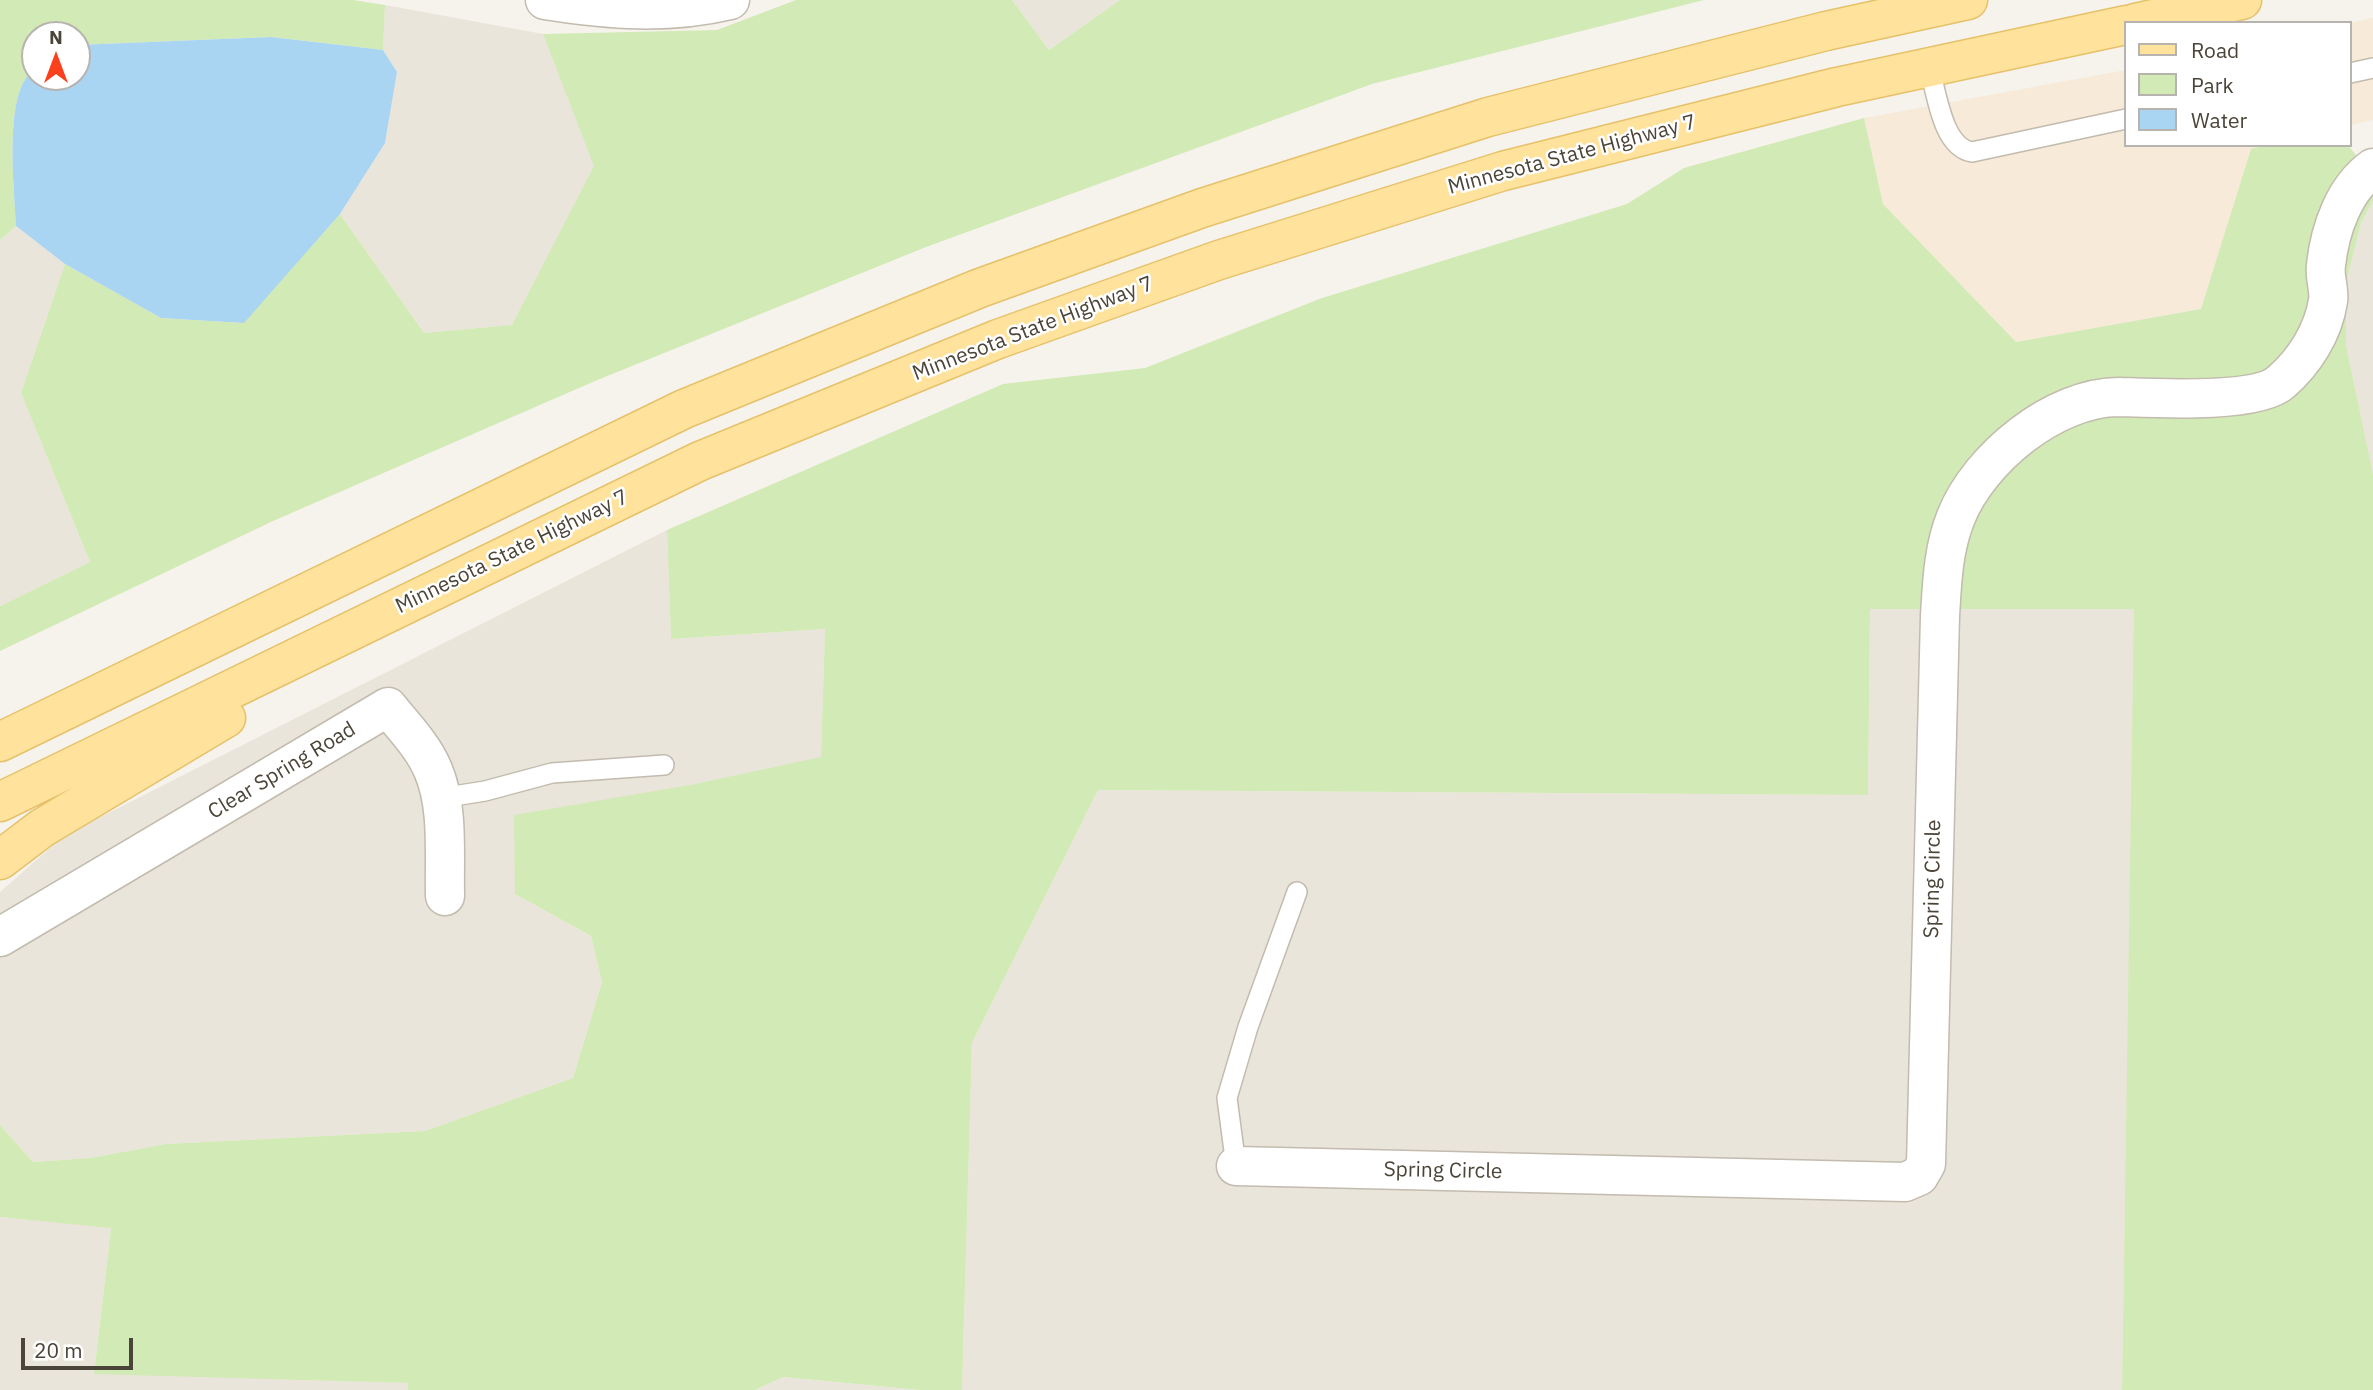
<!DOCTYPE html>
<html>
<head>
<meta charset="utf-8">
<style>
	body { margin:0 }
	#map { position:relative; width:2373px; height:1390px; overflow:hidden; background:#f6f3ec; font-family:"IBM Plex Sans",sans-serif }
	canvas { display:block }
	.legend { position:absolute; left:2124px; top:21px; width:228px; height:126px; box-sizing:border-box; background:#fff; border:2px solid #b7b4b0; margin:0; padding:9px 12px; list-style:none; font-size:21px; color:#4b4439 }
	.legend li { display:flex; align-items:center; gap:14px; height:35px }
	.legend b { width:35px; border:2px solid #b7b4b0 }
	.north { position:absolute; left:21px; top:21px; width:70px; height:70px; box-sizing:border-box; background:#fff; border:2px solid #b7b4b0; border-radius:50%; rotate:0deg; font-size:19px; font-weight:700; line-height:28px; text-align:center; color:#4b4439 }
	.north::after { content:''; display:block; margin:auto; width:24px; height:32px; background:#fc3f1d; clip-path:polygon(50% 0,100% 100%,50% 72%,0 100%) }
	.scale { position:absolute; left:21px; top:1338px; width:112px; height:32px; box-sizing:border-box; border:4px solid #4b4439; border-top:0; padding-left:9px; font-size:21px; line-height:24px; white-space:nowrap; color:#4b4439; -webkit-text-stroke:5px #fff; paint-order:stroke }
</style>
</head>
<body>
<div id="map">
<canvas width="2373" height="1390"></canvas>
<ul class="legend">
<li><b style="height:9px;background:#ffe39c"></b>Road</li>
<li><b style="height:19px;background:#d2eab5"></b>Park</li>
<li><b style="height:19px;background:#a9d4f2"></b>Water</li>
</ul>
<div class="north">N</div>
<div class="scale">20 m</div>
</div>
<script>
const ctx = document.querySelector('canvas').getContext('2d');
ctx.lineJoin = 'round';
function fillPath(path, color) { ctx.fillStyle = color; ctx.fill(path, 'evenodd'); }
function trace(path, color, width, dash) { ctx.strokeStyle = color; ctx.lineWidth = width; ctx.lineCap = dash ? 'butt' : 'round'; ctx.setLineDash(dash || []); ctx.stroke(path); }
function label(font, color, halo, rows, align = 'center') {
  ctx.font = font + ' "IBM Plex Sans",sans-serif'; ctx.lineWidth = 5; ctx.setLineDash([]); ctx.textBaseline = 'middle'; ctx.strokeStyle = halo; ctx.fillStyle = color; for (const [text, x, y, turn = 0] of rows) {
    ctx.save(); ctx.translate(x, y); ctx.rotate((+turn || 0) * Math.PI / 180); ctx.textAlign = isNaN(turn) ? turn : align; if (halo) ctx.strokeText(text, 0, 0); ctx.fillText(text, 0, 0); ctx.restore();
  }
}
fillPath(new Path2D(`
	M1012,0H1120L1049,50Z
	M385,5L543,34L595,166L513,325L424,333L340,214L385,143L397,72L383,50Z
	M2373,201V474L2346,345V284L2361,223Z
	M16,226L65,264L21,393L90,562L0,606V240Z
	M667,530L671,639L825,629L821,758L690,785L515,894L591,936L602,982L573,1078L425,1131L166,1144L90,1158L33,1162L0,1125V892L65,835Z
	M1870,609H2135L2122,1390H962L972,1043L1098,790L1868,795Z
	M0,1217L111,1227L94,1373L408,1383V1390H0Z
	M782,1377L920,1390H755Z`), '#eae5da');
fillPath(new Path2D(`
	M2373,18V120L2350,125V23Z
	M2126,70V145H2267L2251,149L2201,309L2016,342L1883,204L1864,118Z`), '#f7ead8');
fillPath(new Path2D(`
	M0,0H353L385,5L383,50L271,37L77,45V35H35V69C2,90 15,191 16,226L0,240Z
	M796,0H1012L1049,50L1120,0H1704L1372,84L926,247L595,381L273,521L0,651V606L90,562L21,393L65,264L161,318L243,323L340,214L424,333L512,325L594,166L543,34L717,30Z
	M1864,118L1883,204L2016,342L2201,309L2251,149L2267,145H2348L2373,177V201L2361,223L2346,284V345L2373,474V1390H2122L2134,609H1870L1868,795L1098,790L972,1043L962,1390H920L783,1377L755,1390H408V1383L94,1374L111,1228L0,1217V1125L33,1162L90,1158L166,1144L425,1131L573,1078L602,982L591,936L515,894L514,815L690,785L821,757L825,629L671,639L667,530L1003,384L1145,368L1322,298L1627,204L1684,168Z`), '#d2eab5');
fillPath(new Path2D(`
	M271,37L383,50L397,72L385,143L340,214L244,323L161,318L65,264L16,226C15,191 2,89 35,69V77H77V45Z`), '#a9d4f2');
const lane = new Path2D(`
	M1929,67C1937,93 1942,147 1972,152L2126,119
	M2350,73L2373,68
	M441,798L485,791L552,773L664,765
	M1236,1166L1227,1098L1248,1027L1297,892`);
const street = new Path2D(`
	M545,0C609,10 667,15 730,0
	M0,937L388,707C404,727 423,746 433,770C449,807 444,855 445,896
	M1236,1166L1905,1182L1919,1176L1926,1164L1940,616C1942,583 1943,549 1956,517C1979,459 2054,397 2119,397C2152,398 2257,404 2281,382C2304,362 2323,333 2328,301C2330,290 2324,277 2326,265C2330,229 2344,189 2373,168`);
const primary = new Path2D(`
	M2135,23L2242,0
	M0,742L684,409L980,288L1202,208L1488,117L1826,31L1968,0
	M0,802L700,461L998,339L1219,260L1503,171L1837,87L2126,25
	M0,860L42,828L226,718`);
trace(lane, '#c2bbae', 22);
trace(street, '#c2bbae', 41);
trace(primary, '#e6c16a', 41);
trace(lane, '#fff', 19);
trace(street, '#fff', 38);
trace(primary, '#ffe39c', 38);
label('21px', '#4b4439', '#fff', [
	["Minnesota State Highway 7",1572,155,-15],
	["Minnesota State Highway 7",1033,329,-21],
	["Minnesota State Highway 7",512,552,-26],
	["Clear Spring Road",282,771,-31],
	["Spring Circle",1933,879,-89],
	["Spring Circle",1443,1171,1]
]);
</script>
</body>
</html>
